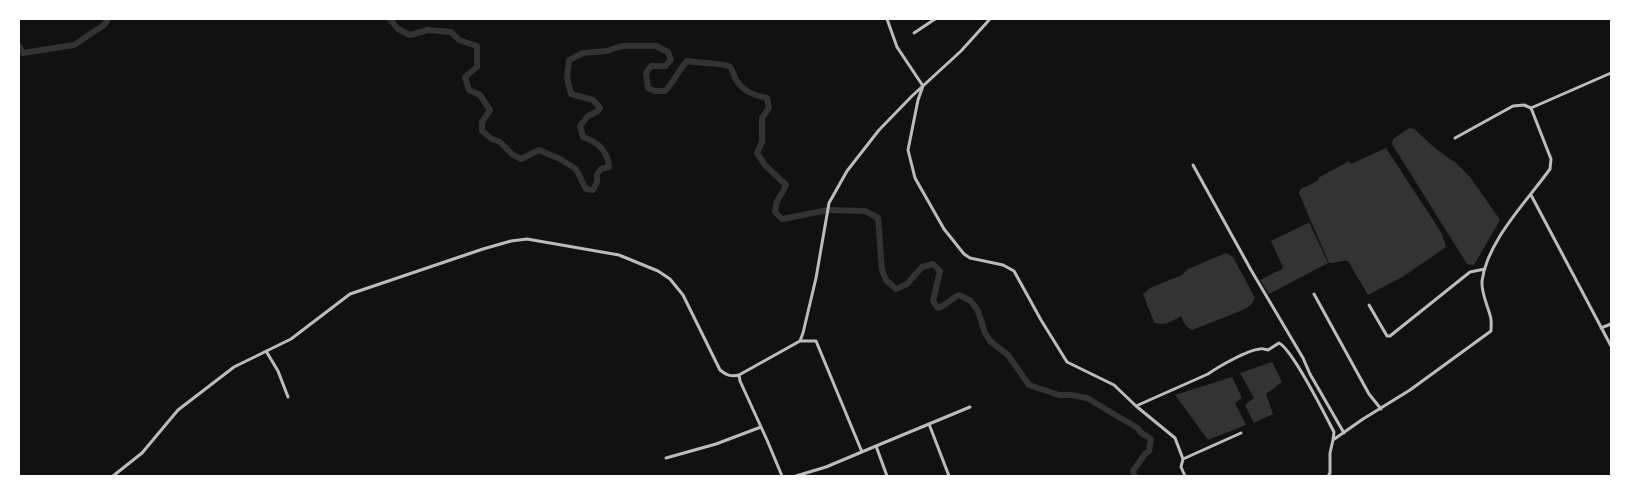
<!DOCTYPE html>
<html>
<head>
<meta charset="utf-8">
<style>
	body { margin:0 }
	#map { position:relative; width:1630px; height:495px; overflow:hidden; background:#111; font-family:Jost,sans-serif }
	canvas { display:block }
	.frame { position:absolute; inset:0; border:20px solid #fff; pointer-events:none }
</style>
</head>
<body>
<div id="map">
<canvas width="1630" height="495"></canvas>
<div class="frame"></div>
</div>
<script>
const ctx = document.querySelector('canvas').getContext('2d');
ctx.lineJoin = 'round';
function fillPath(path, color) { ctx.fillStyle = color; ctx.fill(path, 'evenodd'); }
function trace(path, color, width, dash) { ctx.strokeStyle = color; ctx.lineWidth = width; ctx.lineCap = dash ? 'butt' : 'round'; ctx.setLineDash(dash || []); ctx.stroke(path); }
fillPath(new Path2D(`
	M1409,128L1414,129L1436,149L1456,163L1470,177L1500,220L1474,265L1467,264L1392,144L1393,139Z
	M1386,148L1430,215L1442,234L1446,247L1404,276L1368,295L1348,261C1341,260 1336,264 1329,263L1299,193L1301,189L1319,180L1318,178L1349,161L1351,164Z
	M1308,223L1310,224L1328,263L1269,294L1260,280L1282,269L1283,267L1271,241Z
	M1226,253L1233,257L1255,298L1251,305L1243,310L1192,330C1186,328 1183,322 1181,316C1173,321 1163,327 1154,322L1143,294L1150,288L1182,275L1188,269Z
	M1272,362L1282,382L1266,394L1273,414L1254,423L1245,405L1254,398L1240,373Z
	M1232,377L1242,398L1235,403L1246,425L1208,440L1175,395Z`), '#333');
trace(new Path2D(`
	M390,19L398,29L410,35L428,30L451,32L459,40L477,46V67L465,77L469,90L480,95L490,110L482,122V131L492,139L500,142L513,155L521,159L539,150L560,159L576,169L586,189L593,190L597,182V174L601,169L609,167C608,151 598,142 583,137L580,126L588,116L598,111L600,108L593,100L571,94L567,78L569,60L583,53L607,51L622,46H656L668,52L671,60L665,66H651L646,73L648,88L655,91H665C674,82 678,71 687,61C695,63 726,63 730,67C732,69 734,75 735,78C742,91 753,95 767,98L769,108L762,118V142L757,153L765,165L786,185C781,198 776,197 775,212L782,219L828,210L865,211L878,218L882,270L886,280L896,289L907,284L922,267L933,264L940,271L933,301L938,308C946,305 951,299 959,295L971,301L978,311L985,333L991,342L1008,355L1029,385L1059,395H1071L1087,398L1139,429L1140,432L1151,439L1149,451L1145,454L1133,471L1135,476
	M19,46L23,53L74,45L104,25L108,19`), '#333', 6);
trace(new Path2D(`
	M887,19L897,47L923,86L918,100L908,150L915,178L944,229L964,254L970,258L1003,265L1014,271L1041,320L1067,362L1114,385L1136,406L1175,438L1183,459L1181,467L1185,476
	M914,33L935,19
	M1455,138L1513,106L1524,105L1531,108
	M1193,165L1251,270L1303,358L1310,374L1344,433
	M1531,195L1611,346
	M1314,294L1369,394L1381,409
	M1369,305L1387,336H1390L1470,272L1485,269
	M1601,328L1611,324
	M800,341H816L862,452
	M266,351L278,371L288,397
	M739,375L740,381L767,440L782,476
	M1136,406L1208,374C1218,367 1247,350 1260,349C1261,348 1267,350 1268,350L1279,343C1293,350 1325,415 1334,432L1333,440
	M929,424L949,476
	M876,446L970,407
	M666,458L716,444L761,427
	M1183,459L1241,433
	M113,476L142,453L178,410L234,367L291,339L350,294L483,249L511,241L527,239L619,255L658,271L670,279L683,295L720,370C726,375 731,377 739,375L800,341L803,333L816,278L829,203L847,171L879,130L912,96L961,51L990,19
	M796,476L826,467L876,446L887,476
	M1328,476L1330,473V453L1333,440L1363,419L1410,390L1491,331C1491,325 1492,320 1490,315C1487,304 1481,292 1482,281C1487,241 1527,201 1550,169L1551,159L1531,108L1611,73`), '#bcbcbc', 3);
</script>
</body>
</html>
